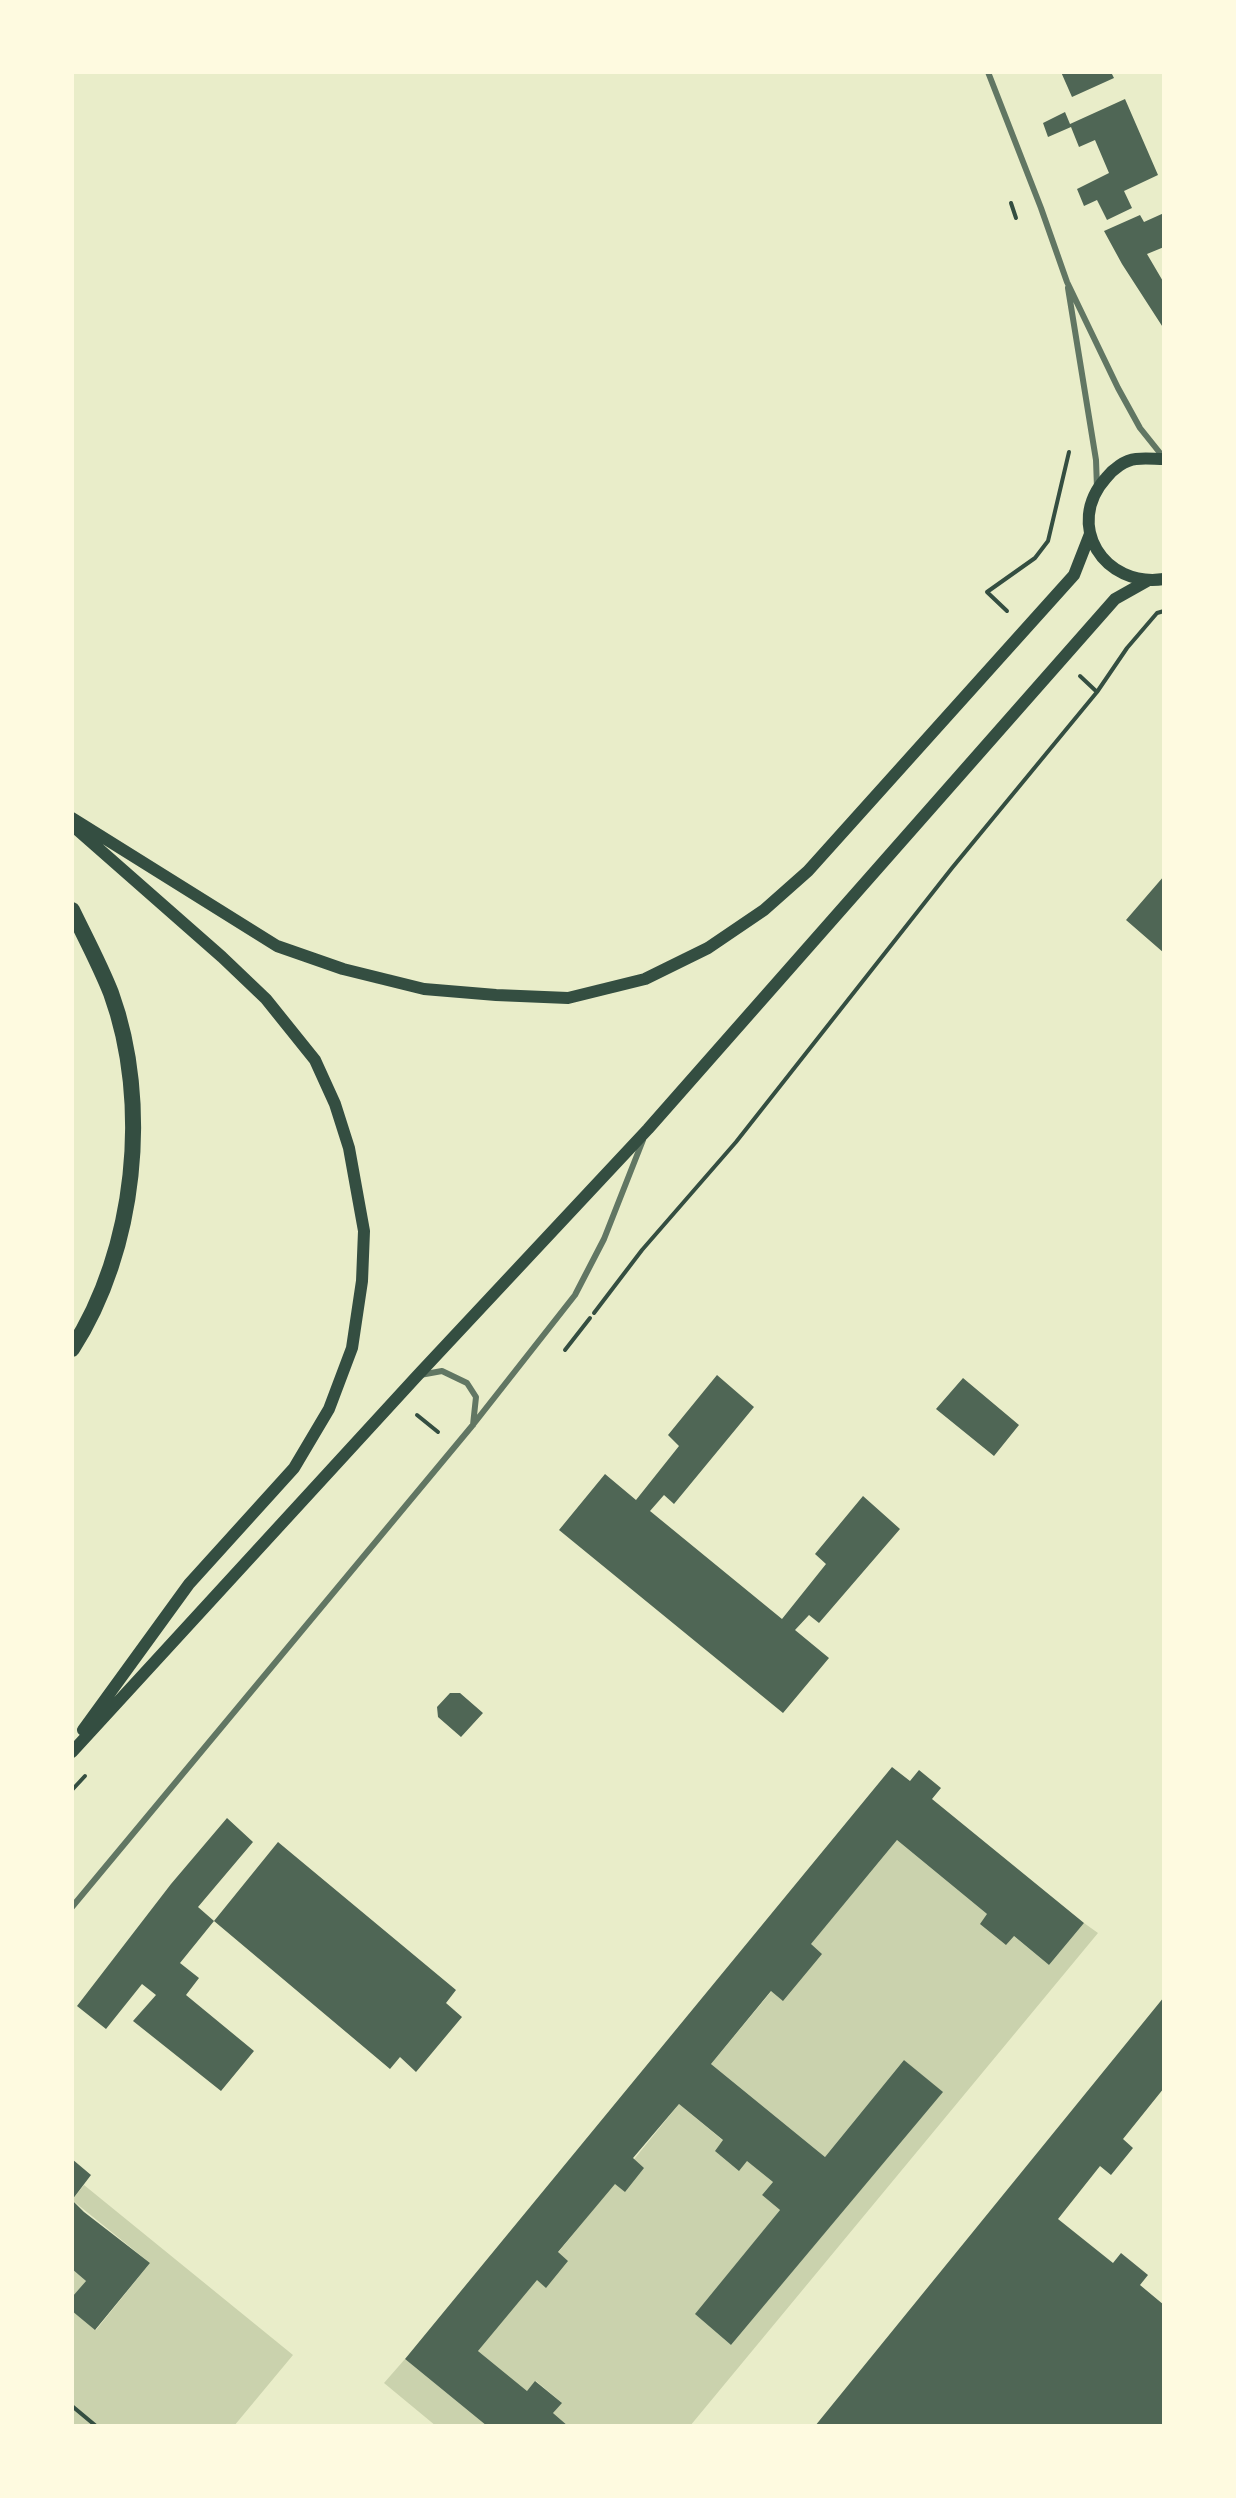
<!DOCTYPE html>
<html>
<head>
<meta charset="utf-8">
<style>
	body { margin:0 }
	#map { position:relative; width:1236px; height:2498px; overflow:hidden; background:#e9edc9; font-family:Signika,sans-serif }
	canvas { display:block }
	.frame { position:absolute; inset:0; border:74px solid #fefae0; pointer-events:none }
</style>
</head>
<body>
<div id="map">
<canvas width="1236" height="2498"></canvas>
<div class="frame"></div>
</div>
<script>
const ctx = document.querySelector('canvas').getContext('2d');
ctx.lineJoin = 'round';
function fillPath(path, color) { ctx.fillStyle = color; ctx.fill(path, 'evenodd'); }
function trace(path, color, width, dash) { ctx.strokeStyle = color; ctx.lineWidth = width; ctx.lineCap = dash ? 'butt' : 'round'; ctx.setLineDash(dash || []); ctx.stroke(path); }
fillPath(new Path2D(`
	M897,1840L1049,1965L1084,1923L1098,1933L690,2426H568L553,2413L561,2402L536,2381L527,2391L478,2351L679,2104L773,2182L762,2195L780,2210L696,2314L731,2345L942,2092L904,2060L825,2157L711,2064Z
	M84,2185L293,2355L234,2426H72V2311L96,2330L150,2263L72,2200Z
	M72,2269L86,2281L72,2297Z
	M405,2359L487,2426H436L384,2383Z`), '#cad2ad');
fillPath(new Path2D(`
	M1061,72H1111L1114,78L1072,97Z
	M1125,99L1158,175L1124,191L1132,208L1107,220L1097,200L1084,206L1077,189L1109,173L1095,140L1079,147L1071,127L1048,137L1043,123L1065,112L1070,124Z
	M1164,213V247L1147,254L1164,283V329L1122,264L1104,231L1140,215L1144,222Z
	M1164,876V953L1126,920Z
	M717,1375L754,1407L674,1504L664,1495L650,1511L782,1619L826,1564L815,1554L863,1496L900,1529L819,1623L809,1615L795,1630L829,1658L783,1713L559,1530L605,1474L636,1500L679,1446L668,1435Z
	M963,1378L1019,1425L994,1456L936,1409Z
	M450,1693H460L483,1713L461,1737L438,1717L437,1707Z
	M892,1767L910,1781L919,1770L941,1788L932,1799L1084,1923L1049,1965L1014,1936L1006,1945L980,1924L987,1914L897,1840L811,1944L822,1954L783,2001L771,1991L711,2064L825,2157L904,2060L943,2092L731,2345L695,2314L780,2210L762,2195L773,2182L747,2161L739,2171L715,2151L723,2140L679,2104L633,2158L644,2168L625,2192L615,2184L558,2252L568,2261L546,2288L537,2280L478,2351L527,2391L535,2381L562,2403L553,2413L568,2426H487L405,2359Z
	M227,1818L253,1842L198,1907L214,1921L278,1842L456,1990L446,2003L462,2017L416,2072L400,2057L390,2069L214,1921L180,1963L199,1978L186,1995L254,2051L221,2091L133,2021L156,1995L142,1984L106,2029L77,2006L171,1884Z
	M1164,1997V2088L1123,2139L1133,2148L1111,2175L1100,2166L1058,2219L1113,2263L1121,2253L1148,2275L1140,2285L1164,2305V2426H815Z
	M72,2159L91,2175L72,2200L84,2212L150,2263L95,2330L72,2311V2297L86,2281L72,2269Z`), '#4f6655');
trace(new Path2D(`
	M1011,203L1016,218
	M1007,611L987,592L1035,558L1048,541L1069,452
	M1080,676L1097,692
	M594,1313L642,1250L736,1142L952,868L1097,692L1127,648L1157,613L1164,611
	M565,1350L590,1318
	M417,1415L438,1432
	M72,1790L85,1776
	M72,2406L96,2426`), '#344e41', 4);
trace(new Path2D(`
	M988,72L1041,208L1067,282L1118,388L1140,428L1164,458
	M1068,288L1096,460L1097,488
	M420,1375L442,1371L467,1383L476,1397L473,1425
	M72,1907L472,1426L575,1295L604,1239L643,1140`), '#617663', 6);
trace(new Path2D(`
	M1164,459C1155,459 1145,458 1136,459C1125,460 1113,469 1106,478C1064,525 1104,588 1164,579
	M72,818L277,946L343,969L424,989L496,995L568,998L645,979L708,948L764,910L808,871L1074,575L1090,534
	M73,826L222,957L266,999L315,1060L335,1104L349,1148L364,1231L362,1281L352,1348L329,1409L294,1468L189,1584L83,1730
	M72,1752L417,1376L648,1129L1115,599L1147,581`), '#344e41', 12);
trace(new Path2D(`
	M72,910C85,937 100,965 111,993C151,1103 136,1250 72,1349`), '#344e41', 16);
</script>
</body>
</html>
